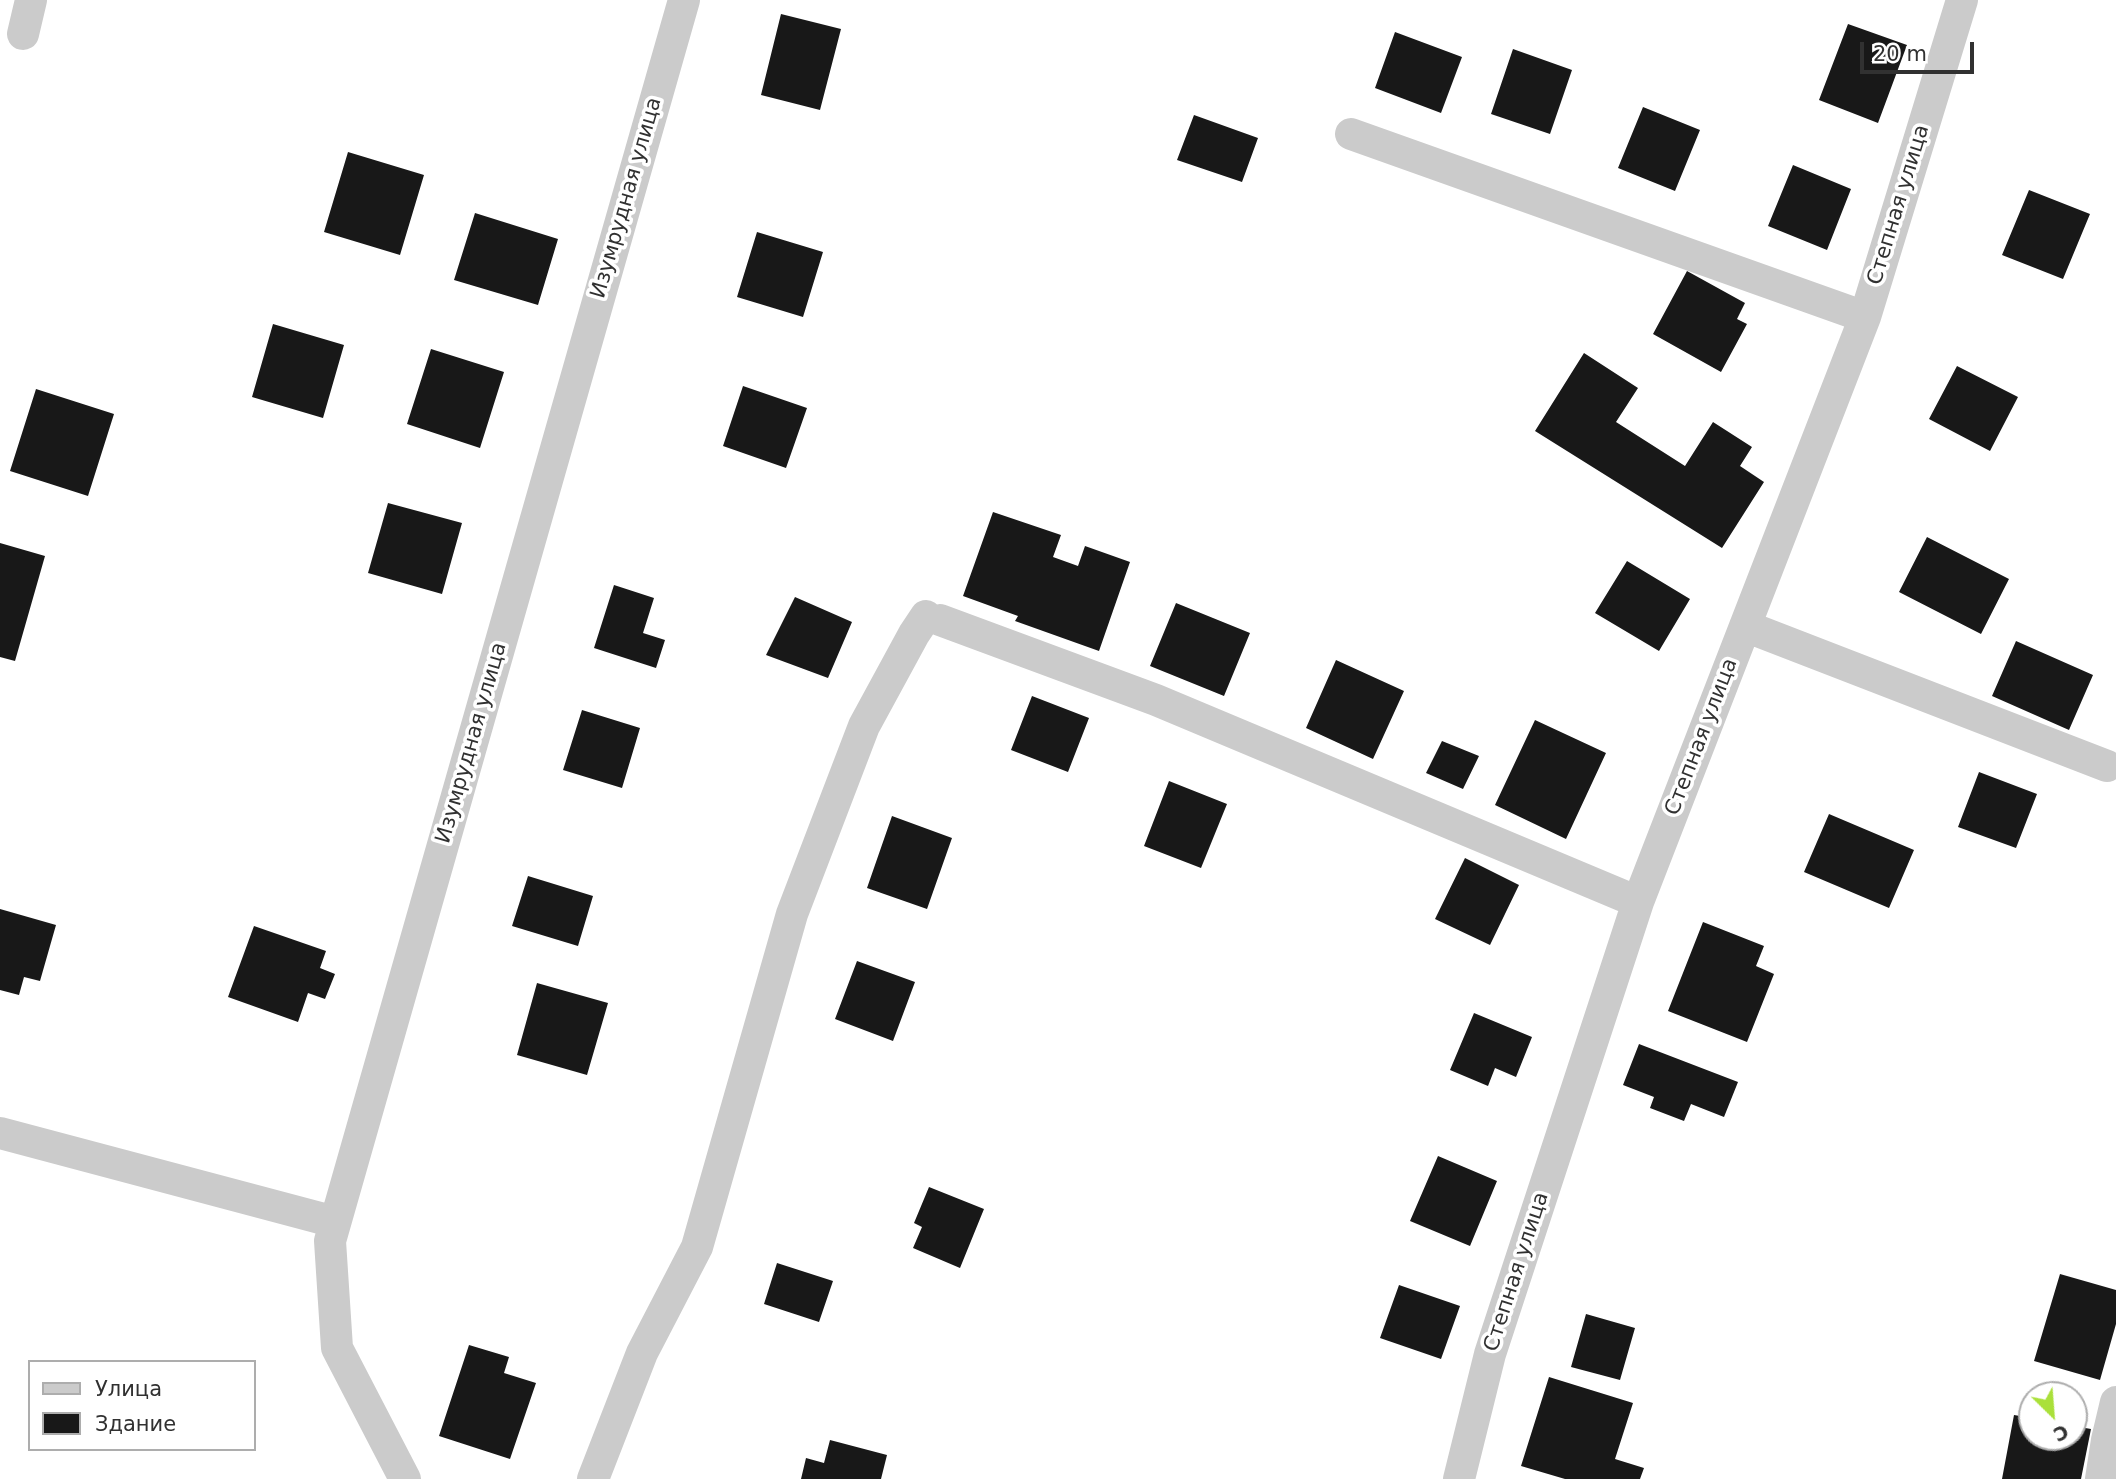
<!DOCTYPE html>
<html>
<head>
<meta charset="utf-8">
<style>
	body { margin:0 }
	#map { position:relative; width:2116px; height:1479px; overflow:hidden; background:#fff; font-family:"DejaVu Sans",sans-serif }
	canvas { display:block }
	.legend { position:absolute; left:28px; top:1360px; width:228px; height:91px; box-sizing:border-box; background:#fff; border:2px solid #adadad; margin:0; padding:9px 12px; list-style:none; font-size:21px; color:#313131 }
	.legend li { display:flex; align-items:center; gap:14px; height:35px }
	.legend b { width:35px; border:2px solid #adadad }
	.north { position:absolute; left:2018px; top:1381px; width:70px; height:70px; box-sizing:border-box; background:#fff; border:2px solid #adadad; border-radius:50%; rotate:155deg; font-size:19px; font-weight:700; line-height:28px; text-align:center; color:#313131 }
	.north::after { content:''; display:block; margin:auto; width:24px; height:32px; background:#aae03a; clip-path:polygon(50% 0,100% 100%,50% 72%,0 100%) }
	.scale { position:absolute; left:1860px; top:42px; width:114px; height:32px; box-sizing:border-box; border:4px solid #313131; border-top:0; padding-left:9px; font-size:21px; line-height:24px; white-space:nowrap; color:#313131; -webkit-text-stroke:5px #fff; paint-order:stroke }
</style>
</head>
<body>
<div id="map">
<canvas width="2116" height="1479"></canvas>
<ul class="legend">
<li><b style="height:9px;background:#cbcbcb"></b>Улица</li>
<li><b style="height:19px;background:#181818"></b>Здание</li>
</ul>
<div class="north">С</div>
<div class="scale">20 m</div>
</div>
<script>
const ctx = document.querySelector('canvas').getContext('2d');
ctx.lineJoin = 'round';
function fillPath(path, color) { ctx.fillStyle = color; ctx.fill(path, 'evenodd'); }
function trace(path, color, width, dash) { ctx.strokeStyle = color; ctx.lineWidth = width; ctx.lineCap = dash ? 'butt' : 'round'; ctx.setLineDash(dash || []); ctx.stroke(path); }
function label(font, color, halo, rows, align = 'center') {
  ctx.font = font + ' "DejaVu Sans",sans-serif'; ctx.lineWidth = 7; ctx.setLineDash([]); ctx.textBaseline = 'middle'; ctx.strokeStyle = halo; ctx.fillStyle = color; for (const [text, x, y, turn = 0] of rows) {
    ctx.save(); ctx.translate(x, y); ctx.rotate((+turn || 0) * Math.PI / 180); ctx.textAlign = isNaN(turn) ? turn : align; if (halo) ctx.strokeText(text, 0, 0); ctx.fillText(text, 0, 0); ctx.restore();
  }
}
fillPath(new Path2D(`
	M781,14L841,29L820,110L761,95Z
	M1848,24L1907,45L1878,123L1819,100Z
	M1395,32L1462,57L1441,113L1375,88Z
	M1513,49L1572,70L1550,134L1491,114Z
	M1643,107L1700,130L1675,191L1618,168Z
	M1194,115L1258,138L1242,182L1177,160Z
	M348,152L424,175L400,255L324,232Z
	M1793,165L1851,189L1827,250L1768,226Z
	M2029,190L2090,214L2063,279L2002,255Z
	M475,213L558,239L538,305L454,280Z
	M757,232L823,252L803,317L737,297Z
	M1687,271L1745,303L1737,319L1747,324L1721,372L1653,334Z
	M273,324L344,345L323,418L252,397Z
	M431,349L504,372L480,448L407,424Z
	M1584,353L1638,388L1616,422L1685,466L1713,422L1752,447L1740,466L1764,482L1722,548L1535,431Z
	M1957,366L2018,397L1990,451L1929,419Z
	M743,386L807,408L786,468L723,446Z
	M36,389L114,414L88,496L10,471Z
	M388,503L462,523L442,594L368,573Z
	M993,512L1061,535L1053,557L1078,566L1085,546L1130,562L1099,651L1015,621L1018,616L963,596Z
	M1927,537L2009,579L1981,634L1899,592Z
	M0,543L45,556L15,661L0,657Z
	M1627,561L1690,599L1659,651L1595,613Z
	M614,585L654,598L643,633L665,640L656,668L594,648Z
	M795,597L852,622L828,678L766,655Z
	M1176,603L1250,633L1224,696L1150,666Z
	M2016,641L2093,675L2069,730L1992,696Z
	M1336,660L1404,691L1373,759L1306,728Z
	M1032,696L1089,718L1068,772L1011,750Z
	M582,710L640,728L622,788L563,770Z
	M1535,720L1606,753L1566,839L1495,805Z
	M1442,741L1479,756L1463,789L1426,773Z
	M1979,772L2037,794L2016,848L1958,827Z
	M1169,781L1227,804L1201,868L1144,846Z
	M1829,814L1914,850L1889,908L1804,872Z
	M892,816L952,838L927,909L867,888Z
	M1465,858L1519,885L1490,945L1435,919Z
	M528,876L593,896L578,946L512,926Z
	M0,909L56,925L40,981L24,977L19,995L0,990Z
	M1703,922L1764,946L1756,966L1774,974L1747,1042L1668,1011Z
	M254,926L326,951L320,968L335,974L325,999L308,993L298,1022L228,997Z
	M857,961L915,982L893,1041L835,1019Z
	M537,983L608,1003L587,1075L517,1055Z
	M1474,1013L1532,1037L1516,1077L1495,1068L1488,1086L1450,1070Z
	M1639,1044L1738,1082L1724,1117L1691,1104L1684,1121L1650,1108L1654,1097L1623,1085Z
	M1438,1156L1497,1181L1470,1246L1410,1221Z
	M929,1187L984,1209L960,1268L913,1248L922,1227L914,1223Z
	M777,1263L833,1281L819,1322L764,1304Z
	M2060,1274L2116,1290V1324L2100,1380L2034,1361Z
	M1399,1285L1460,1306L1441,1359L1380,1338Z
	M1586,1314L1635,1328L1620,1380L1571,1367Z
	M469,1345L509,1357L504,1373L536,1383L510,1459L439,1436Z
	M1549,1377L1633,1403L1615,1459L1644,1468L1640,1479H1565L1521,1466Z
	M2014,1415L2032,1418V1437H2074V1426L2091,1429L2081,1479H2002Z
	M830,1440L887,1455L881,1479H801L806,1458L824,1463Z`), '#181818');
trace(new Path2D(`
	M23,34L31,0
	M1351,134L1865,317
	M940,620L1156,700L1638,902
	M1745,626L2107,766
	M0,1133L335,1222
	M405,1479L337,1348L330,1241L684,0
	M593,1479L642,1353L697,1247L792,914L864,726L914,634L926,616
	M1459,1479L1490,1354L1638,902L1865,317L1962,0
	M2101,1479L2107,1440L2116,1402`), '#cbcbcb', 32);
label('21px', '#313131', '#fff', [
	["Изумрудная улица",627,198,-74],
	["Степная улица",1899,205,-73],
	["Степная улица",1702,737,-69],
	["Изумрудная улица",472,743,-74],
	["Степная улица",1517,1272,-72]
]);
</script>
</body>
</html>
